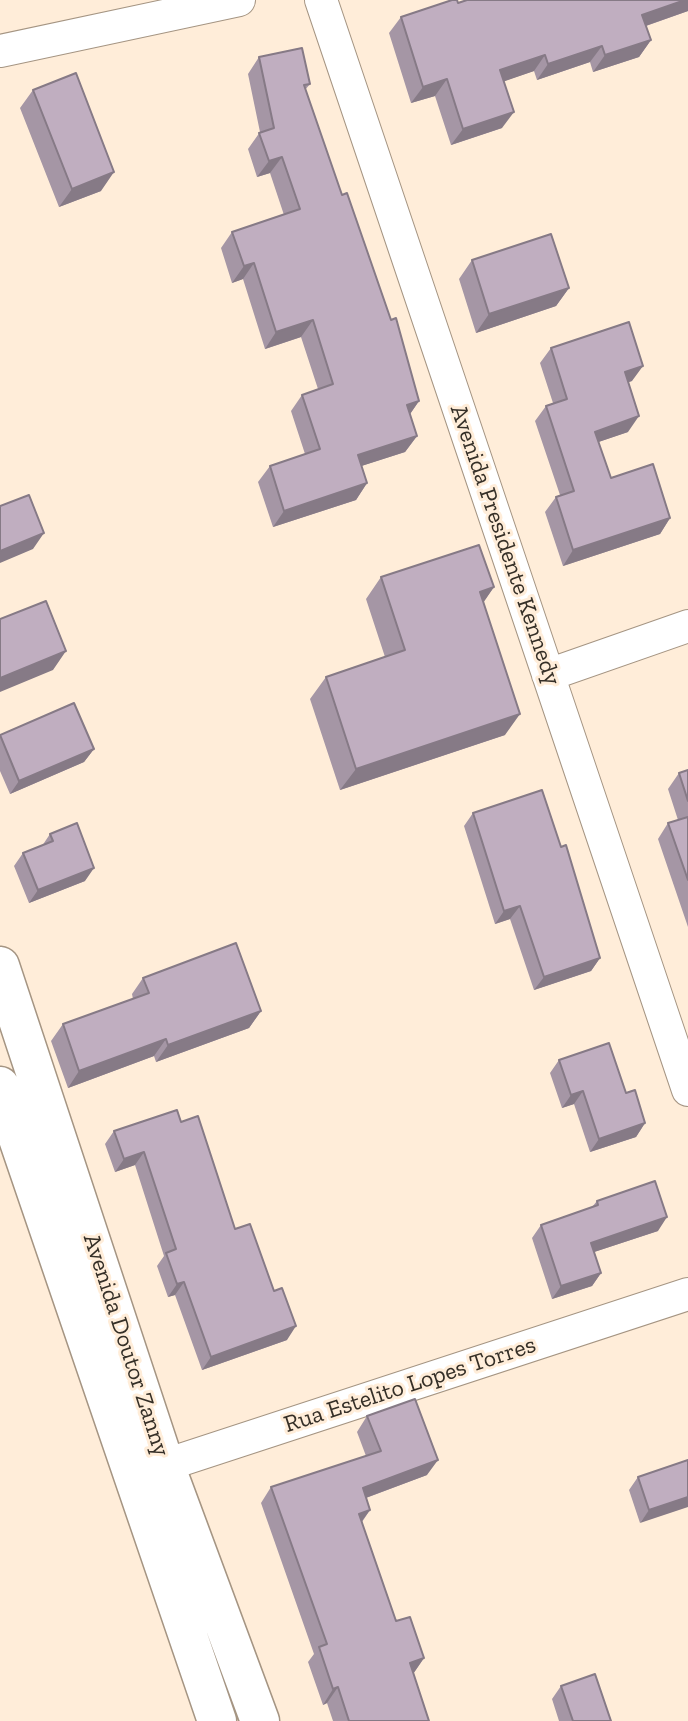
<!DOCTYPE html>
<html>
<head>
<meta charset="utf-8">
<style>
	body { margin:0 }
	canvas { display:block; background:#ffedd9 }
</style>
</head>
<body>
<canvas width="688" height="1721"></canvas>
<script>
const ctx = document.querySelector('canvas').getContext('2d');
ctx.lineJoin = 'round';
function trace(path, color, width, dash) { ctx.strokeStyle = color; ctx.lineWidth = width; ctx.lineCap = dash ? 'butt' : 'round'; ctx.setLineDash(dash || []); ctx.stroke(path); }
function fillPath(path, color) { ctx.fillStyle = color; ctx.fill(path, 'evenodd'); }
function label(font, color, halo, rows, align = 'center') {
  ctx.font = font + ' "Zilla Slab",serif'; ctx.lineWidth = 6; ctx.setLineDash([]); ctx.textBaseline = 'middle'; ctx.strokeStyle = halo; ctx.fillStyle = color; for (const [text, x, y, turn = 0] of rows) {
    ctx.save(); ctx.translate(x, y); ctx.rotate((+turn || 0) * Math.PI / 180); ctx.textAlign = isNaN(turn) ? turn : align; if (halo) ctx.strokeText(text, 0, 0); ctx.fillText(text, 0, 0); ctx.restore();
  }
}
const minor = new Path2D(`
	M321,0L688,1090
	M0,51L239,0
	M548,675L688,626
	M144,1472L688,1294`);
const tertiary = new Path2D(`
	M0,966L165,1465L260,1721
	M0,1086L217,1721`);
trace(minor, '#a59583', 34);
trace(tertiary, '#a59583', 41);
trace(minor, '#fff', 32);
trace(tertiary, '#fff', 38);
fillPath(new Path2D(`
	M688,0V11L646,26L651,40L639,57L593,72L590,62L537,80L534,71L504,81L502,128L451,145L435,96L411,103L389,33L401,17L458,3Z
	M259,57L310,84L305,90L342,195L419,401L410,414L417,436L405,452L361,466L367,483L356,500L273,527L258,482L270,466L305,454L291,411L302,395L318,389L301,337L265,349L243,279L232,283L221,248L232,232L284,215L270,173L257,177L248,149L260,132L248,74Z
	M33,90L101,191L59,207L20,108Z
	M472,260L569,288L556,306L476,333L459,279Z
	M551,348L632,381L628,382V432L598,442L611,478L670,518L660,534L563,566L545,512L556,497L560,495L535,421L546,406L553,403L540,363Z
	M381,577L494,587L483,602L505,735L340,790L310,699L326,677L385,657L366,599Z
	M0,735L94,749L84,762L10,794L0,771Z
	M688,770V927L658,839L668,823L678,820L668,789L679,773Z
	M473,813L561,847L600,958L591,971L534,990L510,919L495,924L464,826Z
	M50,834L85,881L29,903L14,866L23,853L42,846Z
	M143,978L261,1011L249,1028L156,1062L154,1056L68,1088L51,1041L63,1024L133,999L132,994Z
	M559,1060L626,1093L645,1123L636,1137L590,1152L574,1104L562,1108L550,1073Z
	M181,1122L235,1229L287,1340L202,1370L175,1295L168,1297L157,1266L164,1256L135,1165L115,1172L105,1144L114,1131Z
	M597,1201L658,1231L594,1252L601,1273L592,1286L552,1299L532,1238L541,1225L592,1207Z
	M367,1416L427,1475L366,1498L370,1510L362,1522L396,1621L424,1658L413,1674L429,1721H333L327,1703L323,1705L308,1662L314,1654L261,1503L271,1487L366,1456L357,1432Z
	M688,1460L640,1523L629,1490L638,1477Z
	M561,1686L611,1721H559L552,1699Z`), '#a596a5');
fillPath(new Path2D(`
	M685,0H688V11L631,31L642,15Z
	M651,40L639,57L593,72L605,55Z
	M602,46L590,62L537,80L548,64Z
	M545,55L534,71L488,87L500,70Z
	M447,79L435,96L411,103L423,87Z
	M514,112L502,128L451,145L463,129Z
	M282,157L270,173L257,177L269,161Z
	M114,172L101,191L59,207L72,189Z
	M254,263L243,279L232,283L244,266Z
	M569,288L556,306L476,333L489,314Z
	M313,320L301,337L265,349L276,332Z
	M643,366L632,381L614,387L625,372Z
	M419,401L408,417L407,405Z
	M639,416L628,432L584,447L595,432Z
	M417,436L405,452L346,471L358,455Z
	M367,483L356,500L273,527L284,511Z
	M670,518L660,534L563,566L573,550Z
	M44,533L33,549L0,563V551Z
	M494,587L479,609L480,592Z
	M66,651L53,670L0,692V678Z
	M520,714L505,735L340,790L356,769Z
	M94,749L84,762L10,794L19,781Z
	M94,868L85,881L29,903L38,890Z
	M520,906L510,919L495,924L504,911Z
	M600,958L591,971L534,990L544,977Z
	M261,1011L249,1028L156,1062L168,1045Z
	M166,1039L154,1056L68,1088L79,1071Z
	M583,1091L574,1104L562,1108L571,1095Z
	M645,1123L636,1137L590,1152L599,1139Z
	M144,1152L135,1165L115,1172L124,1159Z
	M667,1217L658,1231L582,1256L591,1243Z
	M601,1273L592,1286L552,1299L561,1286Z
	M184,1282L175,1295L168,1297L177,1284Z
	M296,1326L287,1340L202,1370L211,1357Z
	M438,1460L427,1475L352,1503L363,1488Z
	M688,1497V1507L640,1523L649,1510Z
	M370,1510L359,1525V1514Z
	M424,1658L413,1674L410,1663Z
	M338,1687L327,1703L323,1705L333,1689Z`), '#867a86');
const building = new Path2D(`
	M452,0H457L458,3L467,0H685L642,15L651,40L605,55L602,46L548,64L545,55L500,70L514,112L463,129L447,79L423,87L401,17Z
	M302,48L310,84L304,85L342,195L347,193L391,320L396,318L419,401L407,405L417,436L358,455L367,483L284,511L270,466L320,449L302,395L333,384L313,320L276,332L254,263L244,266L232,232L300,209L282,157L269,161L259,133L274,128L259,57Z
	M76,73L114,172L72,189L33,90Z
	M551,234L569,288L489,314L472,260Z
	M629,322L643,366L625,372L639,416L595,432L611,478L653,464L670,518L573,550L556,497L574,491L546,406L567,399L551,348Z
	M29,495L44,533L0,551V506Z
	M479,545L494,587L480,592L520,714L356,769L326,677L405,650L381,577Z
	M46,601L66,651L0,678V619Z
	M74,703L94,749L19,781L0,735Z
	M688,770V801L679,773Z
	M542,790L561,847L566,845L600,958L544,977L520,906L504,911L473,813Z
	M688,817V880L668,823Z
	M77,823L94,868L38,890L23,853L53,841L50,834Z
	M236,943L261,1011L168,1045L166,1039L79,1071L63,1024L149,993L143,978Z
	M609,1043L626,1093L635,1090L645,1123L599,1139L583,1091L571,1095L559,1060Z
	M177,1110L181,1122L198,1116L235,1229L250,1224L274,1291L282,1288L296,1326L211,1357L184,1282L177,1284L166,1253L176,1249L144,1152L124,1159L114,1131Z
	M655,1181L667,1217L591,1243L601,1273L561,1286L541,1225L598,1205L597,1201Z
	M415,1399L438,1460L363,1488L370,1510L359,1514L396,1621L410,1617L424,1658L410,1663L429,1721H349L338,1687L333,1689L319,1647L327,1644L271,1487L381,1451L367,1416Z
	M688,1460V1497L649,1510L638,1477Z
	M595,1674L611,1721H573L561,1686Z`);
fillPath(building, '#c0aec0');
trace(building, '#867a86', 2);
label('24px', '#352f27', '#ffedd9', [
	["Avenida Presidente Kennedy",505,545,71],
	["Avenida Doutor Zanny",126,1345,72],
	["Rua Estelito Lopes Torres",410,1385,-18]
]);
</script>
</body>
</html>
